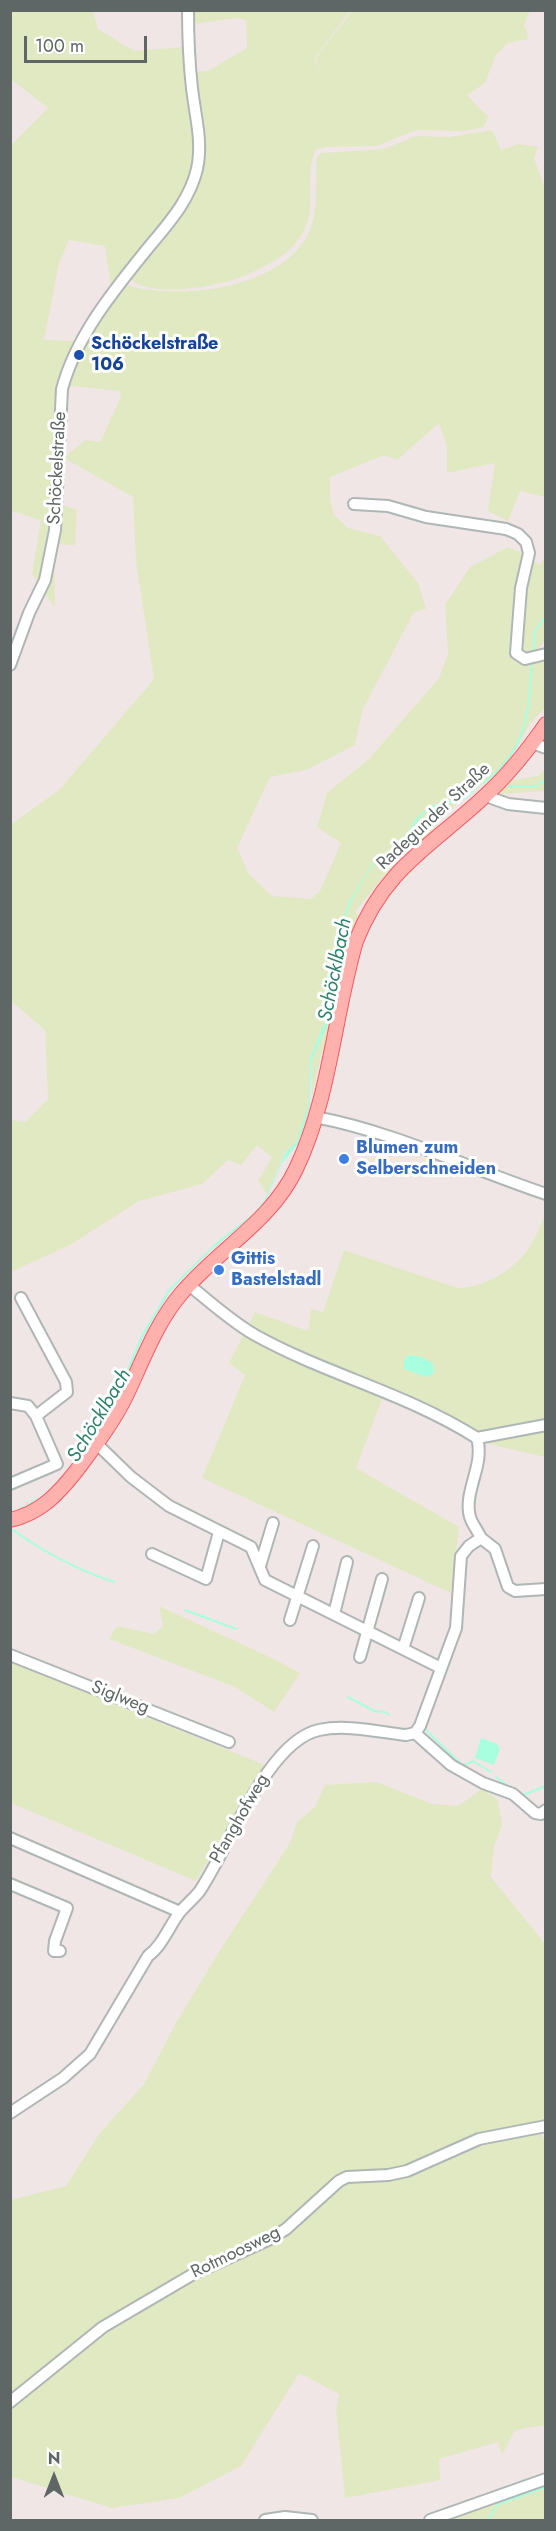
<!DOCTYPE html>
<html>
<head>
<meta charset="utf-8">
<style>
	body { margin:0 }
	#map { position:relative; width:556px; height:2531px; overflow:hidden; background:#f1e6e6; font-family:Jost,sans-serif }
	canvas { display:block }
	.frame { position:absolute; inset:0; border:12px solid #5e6765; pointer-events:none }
	.north { position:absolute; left:24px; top:2447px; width:60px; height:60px; -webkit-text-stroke:4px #fff; paint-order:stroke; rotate:0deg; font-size:16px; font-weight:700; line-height:24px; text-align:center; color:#5e6765 }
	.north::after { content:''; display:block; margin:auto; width:21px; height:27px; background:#5e6765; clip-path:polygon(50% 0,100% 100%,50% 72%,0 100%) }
	.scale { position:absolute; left:24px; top:36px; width:123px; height:27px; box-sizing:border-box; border:3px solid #5e6765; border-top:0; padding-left:8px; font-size:18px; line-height:21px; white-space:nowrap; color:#5e6765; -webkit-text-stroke:4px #fff; paint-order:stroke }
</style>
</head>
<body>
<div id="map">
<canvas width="556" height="2531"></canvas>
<div class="frame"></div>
<div class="north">N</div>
<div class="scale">100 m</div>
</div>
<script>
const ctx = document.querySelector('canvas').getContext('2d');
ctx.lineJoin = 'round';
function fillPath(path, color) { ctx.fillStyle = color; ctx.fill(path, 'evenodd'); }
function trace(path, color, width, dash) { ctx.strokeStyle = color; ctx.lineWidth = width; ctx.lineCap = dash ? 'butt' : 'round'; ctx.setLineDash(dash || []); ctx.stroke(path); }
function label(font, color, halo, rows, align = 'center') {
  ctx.font = font + ' Jost,sans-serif'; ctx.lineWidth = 6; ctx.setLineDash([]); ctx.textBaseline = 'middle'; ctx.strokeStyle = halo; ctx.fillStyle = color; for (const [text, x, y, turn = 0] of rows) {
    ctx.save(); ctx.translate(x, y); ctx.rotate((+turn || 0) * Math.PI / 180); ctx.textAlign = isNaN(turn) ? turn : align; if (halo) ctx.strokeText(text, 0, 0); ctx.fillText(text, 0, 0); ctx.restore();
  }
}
fillPath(new Path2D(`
	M11,11H93L98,29L134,51L183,47C184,60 184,75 186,88C189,105 194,122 195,138C197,198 145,245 111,288L105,246L69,240L59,263L44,340L77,341L84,347L122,287L126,285C178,301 281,289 308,234C320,211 314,181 317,157L321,153L384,149L416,136L449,137L492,130L501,150L518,144L538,147L534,158L546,191L545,497L520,491L508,521L488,511L495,463L447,473V447L439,423L397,460L384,455L330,477V499L334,515L348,528L380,536L418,583L426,609L414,612L362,711L355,745L306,770L270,777L237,848L249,874L272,896L311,899L320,891L341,843L317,827L327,793L369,759L439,678L448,654L445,605L470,567L508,547L524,554L540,565L545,556V640L538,649L545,662V708L530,724L518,746L501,769L453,807L433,829L427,839L404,851L355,912L361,918L326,1051L322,1052L312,1096V1060L315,1051L313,1050L310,1059L309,1104L302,1128L297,1141L286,1152L280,1164L267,1194L258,1181L272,1157L257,1145L241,1165L228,1160L202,1184L139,1201L70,1245L11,1272V1120L25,1122L48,1099L45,1030L11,1001L10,825L59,790L154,679L136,562L133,497L64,458L60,504L77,510L75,545L54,544L55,608L32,574L41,520L11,511V145L48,108L11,79ZM70,386L121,391L120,399L100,442L85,440L65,457L66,412Z
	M192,11H350L314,59L323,76L315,59L352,11H530L523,28L526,27L528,39L508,43L496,55L485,83L467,95L488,117L484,127L465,131L416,130L377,146L326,147L316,149C304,173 316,201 306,226C301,238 291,250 280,257C267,266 250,274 235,279C212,287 146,299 129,277L197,180L205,146L196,72L208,71L247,48L246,20L237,18L193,24Z
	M545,769V791L501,794V791L512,780L538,776Z
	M545,1215V1457L489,1444L477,1434L385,1391L356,1468L459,1527L451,1593L202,1478L245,1375L229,1363L255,1312L308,1331L311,1309L323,1312L344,1250L458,1288C484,1287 509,1273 526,1252C534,1242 540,1226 545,1215Z
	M159,1606L274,1659L300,1673L274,1712L235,1687L109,1639L117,1626L154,1634L163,1626Z
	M10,1662L265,1765L196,1881L11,1803Z
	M376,1782L432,1804L458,1806L482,1789L498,1800L502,1825L494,1846L491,1877L545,1944L546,2131L541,2133L546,2144L545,2425L515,2430L502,2455L498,2442L439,2459L440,2480L345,2498L336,2410L339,2394L299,2373L241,2466L179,2498L112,2508L11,2477V2200L66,2186L99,2134L144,2084L177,2021L222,1947L290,1843L297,1822L315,1807L325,1785Z
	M545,2482V2520H444Z`), '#e1e9c2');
fillPath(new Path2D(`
	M485,782L464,800L429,808L410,830L401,846L374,864L364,879L352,900L341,930L337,992L330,1019L312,1060L310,1106L300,1141L281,1165L265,1202L257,1212L212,1249L170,1291L144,1335L121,1391L79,1458L49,1493L15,1512L11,1513L48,1492L78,1457L118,1390L142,1334L168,1290L218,1241L253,1214L264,1201L286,1152L297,1141L309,1104L310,1059L322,1028L328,1019L335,990L339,929L350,900L363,879L373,863L400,845L415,820L424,811L431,806L468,795Z
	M408,1355L421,1357L433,1363L434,1373L427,1377L404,1369V1361Z
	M481,1738L497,1744L500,1749L494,1765L475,1758Z`), '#a8ffe0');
trace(new Path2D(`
	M533,655L535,631L546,616
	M484,783C529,747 528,715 532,660
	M508,786H535L546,780
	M10,1528C42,1551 78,1570 114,1582
	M185,1610L236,1629
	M348,1697L374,1711L385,1712L389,1715
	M424,1728L463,1766L473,1761L491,1772
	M496,1777L511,1788
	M519,1793L529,1800
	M523,1795L546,1786
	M488,2520L498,2504L546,2487`), '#a8ffe0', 2);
const minor = new Path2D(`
	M354,504L388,506L426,517L506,529L518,534L526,542L529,553L521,588L516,653L525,659L546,654
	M10,665L29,613L45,580L55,530L62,389C76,337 111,294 144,253C165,227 189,203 197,169C203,141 195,116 192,88C189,62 188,37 188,10
	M532,743L546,748
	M486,796L508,804L546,808
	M315,1117C395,1132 468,1168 546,1194
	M189,1285C210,1302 232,1322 255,1335C327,1375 406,1393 477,1438C485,1466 463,1491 470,1517C472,1524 478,1531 481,1538
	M10,1403L28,1406L36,1416
	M477,1438L546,1425
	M97,1444L131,1477L169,1506L251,1547L265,1580L441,1668
	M10,1484L57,1464L36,1416L67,1392L66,1382L21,1298
	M152,1554L206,1579L219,1532
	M260,1566L273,1523
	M334,1614L347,1562
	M290,1620L313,1546
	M403,1649L419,1598
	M10,1655L229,1742
	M360,1657L382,1579
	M415,1733L451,1765L483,1783L513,1794L535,1813L541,1814L546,1810
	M10,1838L180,1912
	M10,1884L67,1908L55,1941L54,1951H60
	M10,2113L63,2078L90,2054L148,1956C163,1945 169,1926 180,1912C186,1905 193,1899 199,1892C228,1850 267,1741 319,1730C347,1724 378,1732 406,1735L415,1733L420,1726L456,1628L461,1556L469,1546L481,1538L495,1549L508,1587L515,1591L546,1589
	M10,2402L103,2327L195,2273L270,2239L286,2229L339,2181L347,2177L388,2175L407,2171L479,2139L546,2126
	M265,2520L285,2517L312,2520
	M430,2520L546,2479`);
const major = new Path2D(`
	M10,1520C41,1513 58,1494 77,1470C94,1447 112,1424 125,1398C142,1363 155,1325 180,1295C217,1250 271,1222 296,1169C330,1098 334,1016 356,941C385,867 432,846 486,795C509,774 528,750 546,724`);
trace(minor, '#afb6b6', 14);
trace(major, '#f85863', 16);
trace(minor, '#fff', 10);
trace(major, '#ffb1ad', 14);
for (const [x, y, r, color] of [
	[79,355,6,"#1a4fb4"],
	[344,1159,6,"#3f7fe0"],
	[219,1270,6,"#3f7fe0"]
]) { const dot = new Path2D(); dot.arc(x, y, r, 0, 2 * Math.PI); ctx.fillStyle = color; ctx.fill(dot); trace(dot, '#fff', 2); }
label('bold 18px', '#164399', '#fff', [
	["Schöckelstraße",91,345],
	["106",91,366]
], 'left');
label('18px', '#5e6765', '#fff', [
	["Schöckelstraße",58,468,-87],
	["Radegunder Straße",434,817,-43],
	["Siglweg",120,1698,22],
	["Pfanghofweg",240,1819,-60],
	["Rotmoosweg",236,2253,-26]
]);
label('bold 18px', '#366cbe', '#fff', [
	["Blumen zum",356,1149],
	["Selberschneiden",356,1170],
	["Gittis",231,1260],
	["Bastelstadl",231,1281]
], 'left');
label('italic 20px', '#2f806a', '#fff', [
	["Schöcklbach",336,970,-79],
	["Schöcklbach",100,1416,-59]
]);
</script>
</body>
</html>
